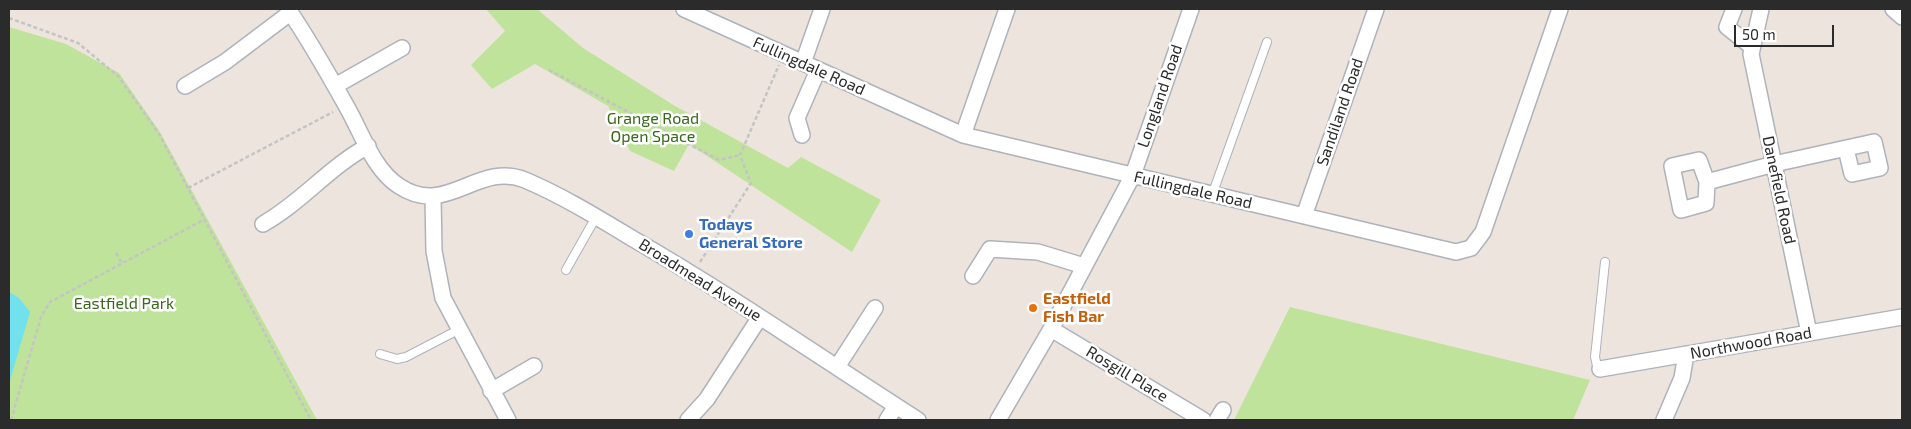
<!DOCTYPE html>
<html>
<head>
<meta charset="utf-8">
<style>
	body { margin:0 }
	#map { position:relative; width:1911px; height:429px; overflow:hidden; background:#ede4de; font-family:"Exo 2",sans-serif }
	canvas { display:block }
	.frame { position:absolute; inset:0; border:10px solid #2b2b2b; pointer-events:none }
	.scale { position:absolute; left:1734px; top:25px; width:100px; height:22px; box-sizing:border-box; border:2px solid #2b2b2b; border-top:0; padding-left:6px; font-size:15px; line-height:18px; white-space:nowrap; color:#2b2b2b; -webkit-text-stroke:4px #fff; paint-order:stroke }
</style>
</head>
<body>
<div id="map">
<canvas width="1911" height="429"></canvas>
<div class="frame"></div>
<div class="scale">50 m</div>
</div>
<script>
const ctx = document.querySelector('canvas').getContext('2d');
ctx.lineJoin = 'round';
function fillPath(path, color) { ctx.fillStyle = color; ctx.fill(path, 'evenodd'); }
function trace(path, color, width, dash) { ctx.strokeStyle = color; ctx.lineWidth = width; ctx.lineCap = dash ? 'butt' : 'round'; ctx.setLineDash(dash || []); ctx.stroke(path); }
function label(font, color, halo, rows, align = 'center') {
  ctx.font = font + ' "Exo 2",sans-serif'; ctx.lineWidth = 5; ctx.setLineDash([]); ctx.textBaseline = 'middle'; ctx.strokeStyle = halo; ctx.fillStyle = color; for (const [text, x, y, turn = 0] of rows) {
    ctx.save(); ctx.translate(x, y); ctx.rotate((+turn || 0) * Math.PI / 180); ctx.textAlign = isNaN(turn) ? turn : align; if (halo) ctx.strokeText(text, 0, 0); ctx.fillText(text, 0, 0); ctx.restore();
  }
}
fillPath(new Path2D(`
	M486,9H537L583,48L675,106L788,168L801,157L881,200L852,252L689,144L674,171L630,151L608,106L535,64L492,89L471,65L505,31Z
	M9,27L66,44L119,73L160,132L317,420H9Z
	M1290,307L1590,380L1573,420H1234Z`), '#bfe39b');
fillPath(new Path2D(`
	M9,292L19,298L30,312L9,384Z`), '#72e1ee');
const service = new Path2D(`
	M1212,195L1267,42
	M566,270L596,217
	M380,354L397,359L406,357L458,330
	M1600,369L1597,366L1595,357L1605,262`);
const minor = new Path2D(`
	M288,9C310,41 329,75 348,109C362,134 374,170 399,186C447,218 477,161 525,180C563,196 600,219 635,240C732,296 824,360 918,420
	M684,9L963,135L1456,252L1471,248L1483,232L1560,9
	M1734,9L1727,27L1752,47
	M1761,9L1751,54L1809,333
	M1893,9L1902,17
	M803,63L822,9
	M185,86L225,62L290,13
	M335,86L402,48
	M802,135L797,118L818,70
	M963,135L1007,9
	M1707,182L1699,160L1672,166L1681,210L1706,203L1707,182L1774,164L1874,142L1880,168L1852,174L1846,149
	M433,197L434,251L443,298L508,420
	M1304,216L1376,9
	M263,224C302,202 329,167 368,146
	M973,276L990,249L1038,252L1084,266
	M1051,329L1203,420
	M837,367L875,308
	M1600,369L1902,317
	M491,391L534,366
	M688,420L707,399L760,317
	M887,420L896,406
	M998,420L1051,329L1133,175L1191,9
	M1217,420L1223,410
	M1664,420L1682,378L1686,354`);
trace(service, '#aeb3bb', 10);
trace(minor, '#aeb3bb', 18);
trace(new Path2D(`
	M9,18L78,43L118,76L159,134L311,420
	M549,70L719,160L740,155
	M188,188L333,112
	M116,253L122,263
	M700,262L751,183L740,155L779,65
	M11,420L41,317L50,302L205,219`), '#c4c4c4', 2.5, [4, 2.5]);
trace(service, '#fff', 8);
trace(minor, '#fff', 15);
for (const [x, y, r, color] of [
	[689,234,5,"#3f7fe0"],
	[1033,308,5,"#e8710a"]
]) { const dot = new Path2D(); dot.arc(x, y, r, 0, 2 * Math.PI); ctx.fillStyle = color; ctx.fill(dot); trace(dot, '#fff', 2); }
label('16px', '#2b2b2b', '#fff', [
	["Fullingdale Road",809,66,24],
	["Longland Road",1160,96,-71],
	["Sandiland Road",1340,112,-71],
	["Fullingdale Road",1193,190,13],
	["Danefield Road",1779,190,78],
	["Broadmead Avenue",700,280,32],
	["Northwood Road",1751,343,-10],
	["Rosgill Place",1127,374,31]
]);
label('16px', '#38691b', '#fff', [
	["Grange Road",653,119],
	["Open Space",653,137],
	["Eastfield Park",124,304]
]);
label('bold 16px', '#366cbe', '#fff', [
	["Todays",699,225],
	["General Store",699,243]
], 'left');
label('bold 16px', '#c56008', '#fff', [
	["Eastfield",1043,299],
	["Fish Bar",1043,317]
], 'left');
</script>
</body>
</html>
